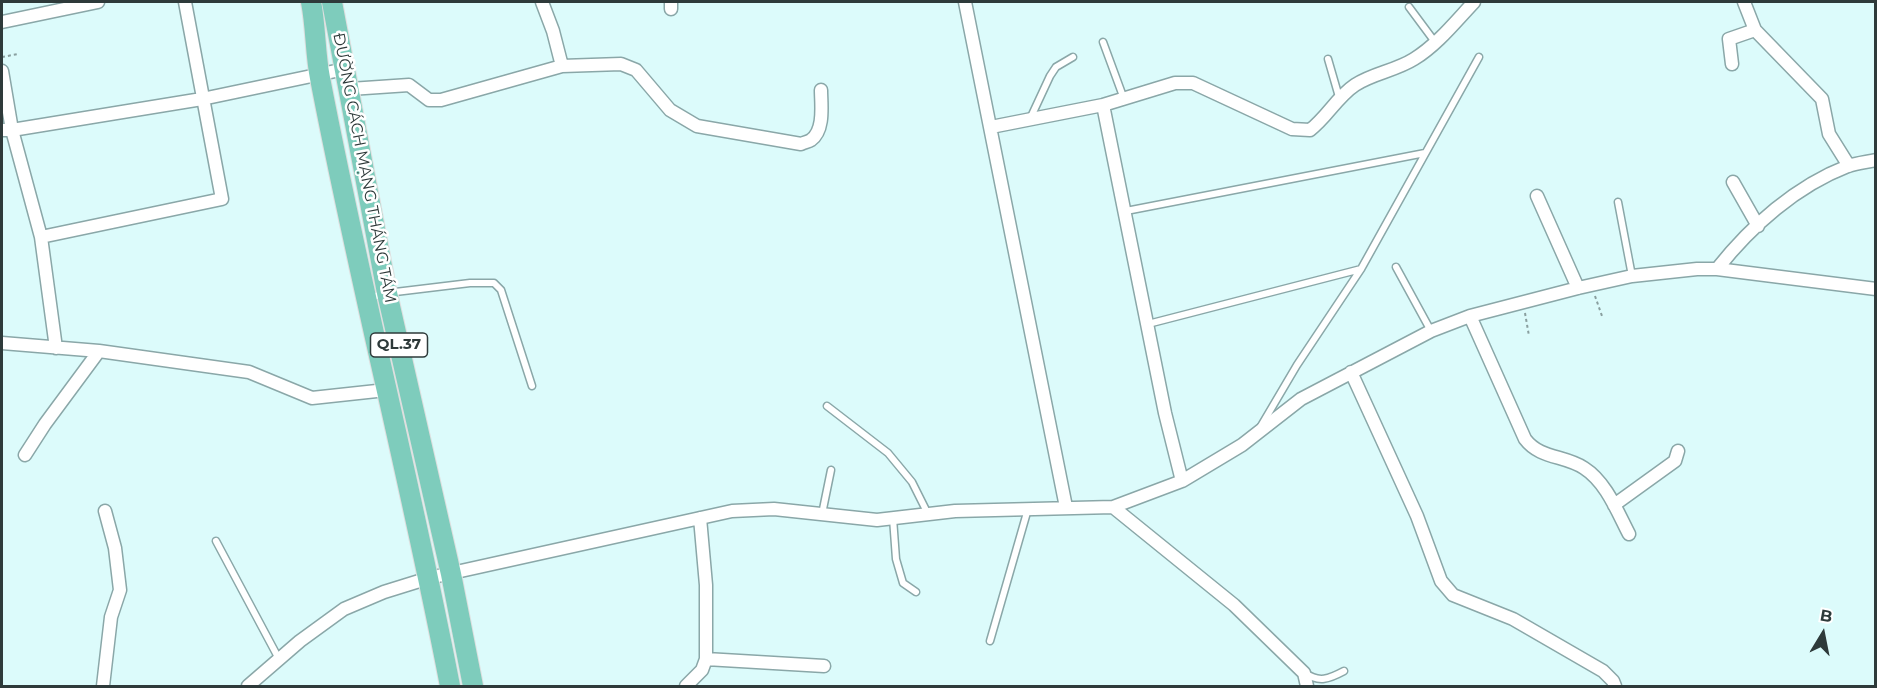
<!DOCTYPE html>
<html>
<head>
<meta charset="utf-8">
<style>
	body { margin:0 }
	#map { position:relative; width:1877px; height:688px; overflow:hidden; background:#dcfbfb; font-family:Montserrat,sans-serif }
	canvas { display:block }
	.frame { position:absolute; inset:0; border:3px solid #2e3a3a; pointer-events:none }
	.north { position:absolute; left:1793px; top:604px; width:60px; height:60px; -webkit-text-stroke:4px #fff; paint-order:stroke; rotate:10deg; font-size:16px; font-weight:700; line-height:24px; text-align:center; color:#2e3a3a }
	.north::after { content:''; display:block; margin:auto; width:21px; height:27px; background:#2e3a3a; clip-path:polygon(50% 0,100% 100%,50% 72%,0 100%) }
</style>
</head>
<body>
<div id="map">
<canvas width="1877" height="688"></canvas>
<div class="frame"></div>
<div class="north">B</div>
</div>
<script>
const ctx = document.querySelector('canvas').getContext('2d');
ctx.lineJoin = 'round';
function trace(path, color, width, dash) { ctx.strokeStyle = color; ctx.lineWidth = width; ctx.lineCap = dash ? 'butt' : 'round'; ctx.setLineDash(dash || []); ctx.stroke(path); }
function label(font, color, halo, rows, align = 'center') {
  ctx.font = font + ' Montserrat,sans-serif'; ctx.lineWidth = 5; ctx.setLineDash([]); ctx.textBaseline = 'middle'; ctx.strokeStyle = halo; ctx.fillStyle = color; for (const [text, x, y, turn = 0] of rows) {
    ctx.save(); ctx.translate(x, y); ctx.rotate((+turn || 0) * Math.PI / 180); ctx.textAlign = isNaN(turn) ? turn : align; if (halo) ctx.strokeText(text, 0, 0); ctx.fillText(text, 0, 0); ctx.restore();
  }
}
const service = new Path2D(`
	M1409,7L1435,42
	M1103,42L1124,99
	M1328,59L1339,97
	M1030,119L1050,76L1056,67L1073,57
	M1618,202L1632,276
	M1126,211L1425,153
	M1396,267L1431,331
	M368,298L387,293L470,283H494L501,290L532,386
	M1148,324L1361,269
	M827,406L888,453L912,482L928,514
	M1261,426L1297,365L1361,269L1479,57
	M822,514L831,470
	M893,518L896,559L903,583L916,592
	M216,541L279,659
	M990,641L1028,509
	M1305,673C1319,683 1329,679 1344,671`);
const minor = new Path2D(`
	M542,2L553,31L562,66
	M671,2V9
	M965,2L1066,507
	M1744,2L1755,30L1822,99L1829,134L1849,166
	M2,22L98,2
	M1732,64L1729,39L1755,30
	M2,71L12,130L41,237L56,348
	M350,89L409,85L429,100H441L562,66L621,64L636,70L670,110L697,126L801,144C805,142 808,142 811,140C825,130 821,104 821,90
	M1103,105L1165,413L1182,481
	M991,127L1103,105L1175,83H1193L1292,129L1310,130C1327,117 1337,97 1355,85C1373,73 1395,71 1414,59C1437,45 1456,21 1474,2
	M2,130H12L202,99L345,69
	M1733,182L1758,226
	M1537,196L1578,288
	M41,237L222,199L185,2
	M1717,269C1751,226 1796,186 1848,166C1857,163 1867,162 1876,160
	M1470,316L1525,439C1540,459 1564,455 1584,468C1606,482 1617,511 1629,534
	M2,343L99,351L249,372L312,398L386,390
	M1351,372L1417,516L1441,581L1453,595L1513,619L1603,671L1613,681L1615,686
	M25,455L45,424L99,351
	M1614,505L1675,461L1678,451
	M1113,507L1234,605L1304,673L1307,686
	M706,659L824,666
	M103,686L111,617L120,590L115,548L105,511
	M248,686L300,641L344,609L384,592L429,578L732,511L774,509L877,520L955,511L1113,507L1182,481L1242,445L1301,399L1431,331L1470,316L1578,288L1632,276L1697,269H1717L1876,289
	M686,686L702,670L706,659V585L700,518`);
const primary = new Path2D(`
	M311,2C316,27 315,53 320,78C359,282 411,483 450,686
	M332,2L387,293L451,574L473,686`);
trace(service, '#8aa7a8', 9);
trace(minor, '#8aa7a8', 15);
trace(primary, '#dedfdf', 22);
trace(new Path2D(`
	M2,57L18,54
	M1595,296L1602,316
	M1525,313L1529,336`), '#899f9f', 2, [3, 3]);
trace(service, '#fff', 6);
trace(minor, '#fff', 12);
trace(primary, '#7eccbc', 20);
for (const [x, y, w] of [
	[399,345,57]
]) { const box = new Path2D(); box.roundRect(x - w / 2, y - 12, w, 24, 4.5); ctx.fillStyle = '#fff'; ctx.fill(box); trace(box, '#2e3a3a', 1.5); }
label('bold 15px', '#2e3a3a', null, [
	["QL.37",399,345]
]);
label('16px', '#2e3a3a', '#fff', [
	["ĐƯỜNG CÁCH MẠNG THÁNG TÁM",364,168,79]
]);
</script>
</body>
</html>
